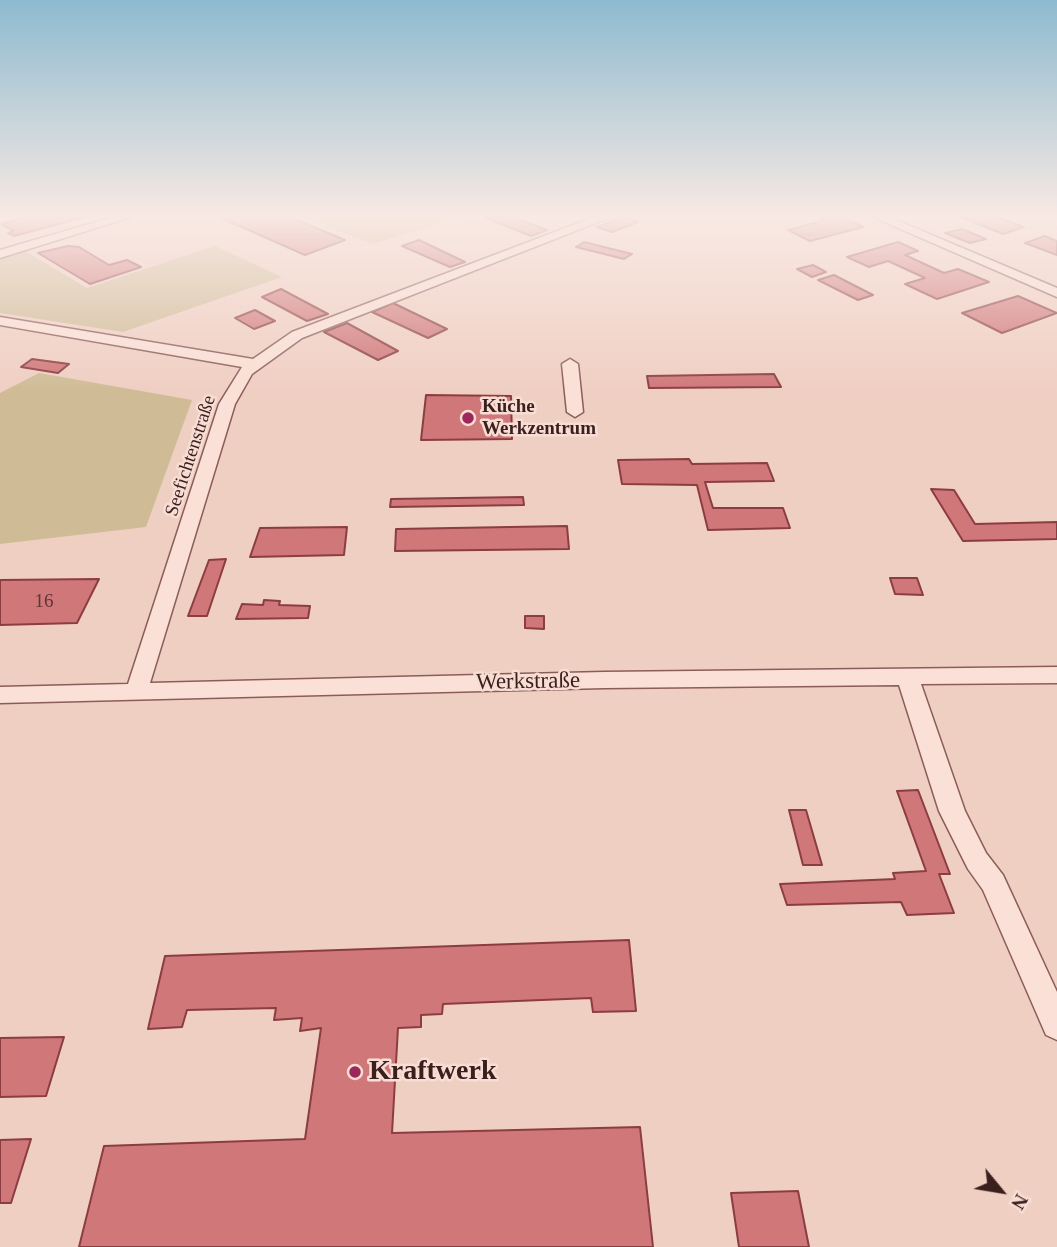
<!DOCTYPE html>
<html>
<head>
<meta charset="utf-8">
<style>
	body { margin:0 }
	#map { position:relative; width:1057px; height:1247px; overflow:hidden; background:#f0cfc3; font-family:"Times New Roman",serif }
	canvas { display:block }
	.north { position:absolute; left:966px; top:1156px; width:70px; height:70px; -webkit-text-stroke:5px #f7ddd3; paint-order:stroke; rotate:120deg; font-size:19px; font-weight:700; line-height:28px; text-align:center; color:#3a1f1d }
	.north::after { content:''; display:block; margin:auto; width:24px; height:32px; background:#3a1f1d; clip-path:polygon(50% 0,100% 100%,50% 72%,0 100%) }
</style>
</head>
<body>
<div id="map">
<canvas width="1057" height="1247"></canvas>
<div class="north">N</div>
</div>
<script>
const ctx = document.querySelector('canvas').getContext('2d');
ctx.lineJoin = 'round';
function fillPath(path, color) { ctx.fillStyle = color; ctx.fill(path, 'evenodd'); }
function trace(path, color, width, dash) { ctx.strokeStyle = color; ctx.lineWidth = width; ctx.lineCap = dash ? 'butt' : 'round'; ctx.setLineDash(dash || []); ctx.stroke(path); }
function label(font, color, halo, rows, align = 'center') {
  ctx.font = font + ' "Times New Roman",serif'; ctx.lineWidth = 5; ctx.setLineDash([]); ctx.textBaseline = 'middle'; ctx.strokeStyle = halo; ctx.fillStyle = color; for (const [text, x, y, turn = 0] of rows) {
    ctx.save(); ctx.translate(x, y); ctx.rotate((+turn || 0) * Math.PI / 180); ctx.textAlign = isNaN(turn) ? turn : align; if (halo) ctx.strokeText(text, 0, 0); ctx.fillText(text, 0, 0); ctx.restore();
  }
}
fillPath(new Path2D(`
	M301,217H460L373,244Z
	M215,246L282,277L123,332L0,313V259L25,251L87,288Z
	M39,373L192,400L146,527L0,544V393Z`), '#cfbc96');
const building = new Path2D(`
	M25,217H85L14,236L8,233L14,231L1,224Z
	M219,217H290L345,240L305,255Z
	M484,217H513L547,230L531,236Z
	M624,217L638,222L612,232L597,227Z
	M818,217H842L863,227L810,241L788,230L825,220Z
	M961,217H997L1024,227L1003,234Z
	M962,229L986,239L970,243L945,233Z
	M1045,236L1057,241V255L1025,243Z
	M419,240L465,262L450,267L402,246Z
	M584,242L632,254L624,259L576,247Z
	M898,242L918,251L905,255L944,273L958,269L989,282L937,299L905,284L925,278L888,261L869,267L847,257Z
	M68,246L79,247L109,265L127,260L141,267L90,284L38,253Z
	M813,265L826,272L812,277L797,269Z
	M834,275L873,295L858,300L818,280Z
	M281,289L328,314L307,321L262,297Z
	M1018,296L1057,313L1002,333L962,313Z
	M393,303L447,329L428,338L372,312Z
	M255,310L275,321L254,329L235,318Z
	M347,323L398,351L378,360L324,332Z
	M32,359L69,364L58,373L21,367Z
	M774,374L781,387L649,388L647,376Z
	M426,395L511,396L512,439L421,440Z
	M689,459L692,464L767,463L774,481L705,482L713,508H783L790,528L708,530L697,485L622,484L618,460Z
	M931,489L954,490L975,524L1057,522V539L963,541Z
	M523,497L524,505L390,507L391,499Z
	M567,526L569,549L395,551L396,529Z
	M347,527L344,555L250,557L260,528Z
	M226,559L207,616H188L209,560Z
	M890,578H917L923,595L895,594Z
	M99,579L77,623L0,625V580Z
	M264,600L280,601L279,605L310,606L308,618L236,619L242,604L263,605Z
	M525,616H544V629L525,628Z
	M918,790L950,874H939L954,913L907,915L901,902L787,905L780,884L895,879L893,873L926,871L897,791Z
	M789,810H806L822,865H803Z
	M629,940L636,1011L593,1012L591,998L443,1004L442,1014L421,1015V1027L398,1028L392,1133L640,1127L653,1247H79L104,1146L305,1139L321,1028L300,1031L302,1018L274,1020L276,1008L187,1010L182,1027L148,1029L165,956Z
	M64,1037L46,1096L0,1097V1038Z
	M31,1139L11,1203H0V1140Z
	M798,1191L809,1247H739L731,1193Z`);
fillPath(building, '#d07779');
trace(building, '#8b3d41', 2);
const street = new Path2D(`
	M113,217H131L0,258V250Z
	M594,217H611L302,338L252,374L235,404L150,683L604,672L1057,667V683L921,684L965,811L986,853L1003,875L1057,992V1040L1046,1035L983,890L968,869L939,811L899,685L604,688L0,703V687L128,684L219,404L242,367L0,325V317L253,359L292,332Z
	M873,217H889L1057,288V297Z
	M570,359L578,364L583,412L575,417L567,412L562,364Z`);
trace(street, '#8b5d59', 3);
fillPath(street, '#fae0d6');
const sky = ctx.createLinearGradient(0, 0, 0, 392);
sky.addColorStop(0, '#8dbad0');
sky.addColorStop(0.55, '#f8e9e4');
sky.addColorStop(1, '#f8e9e400');
ctx.fillStyle = sky;
ctx.fillRect(0, 0, 1057, 392);
for (const [x, y, r, color] of [
	[468,418,7,"#9d265b"],
	[355,1072,7,"#9d265b"]
]) { const dot = new Path2D(); dot.arc(x, y, r, 0, 2 * Math.PI); ctx.fillStyle = color; ctx.fill(dot); trace(dot, '#f7ddd3', 2.5); }
label('bold 19px', '#3a1f1d', '#f7ddd3', [
	["Küche",482,407],
	["Werkzentrum",482,429]
], 'left');
label('19px', '#3a1f1d', '#f7ddd3', [
	["Seefichtenstraße",191,456,-72]
]);
label('19px', '#603534', null, [
	["16",44,602]
]);
label('23px', '#3a1f1d', '#f7ddd3', [
	["Werkstraße",528,682,-1]
]);
label('bold 28px', '#3a1f1d', '#f7ddd3', [
	["Kraftwerk",369,1072]
], 'left');
</script>
</body>
</html>
